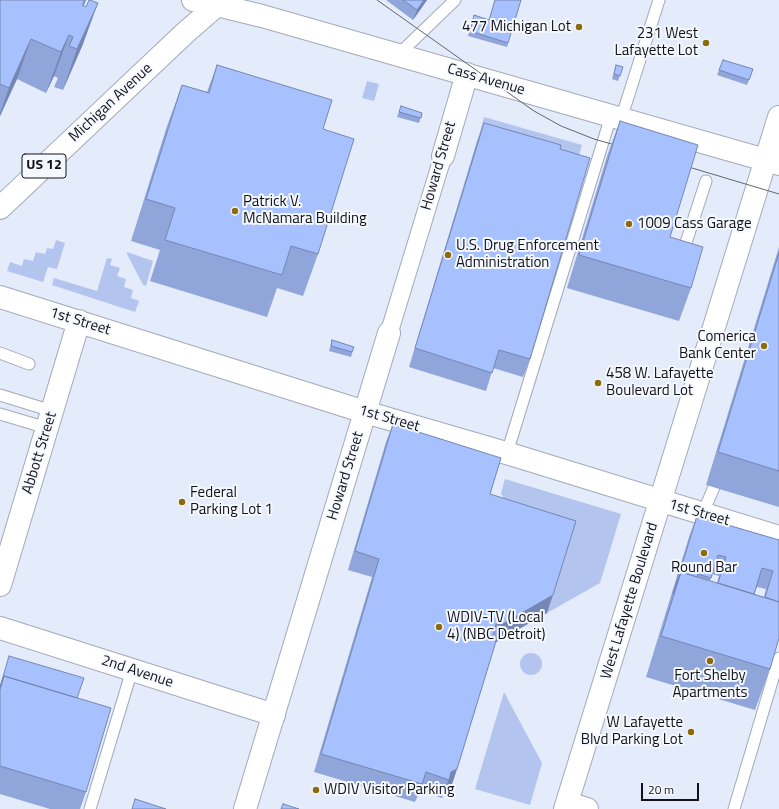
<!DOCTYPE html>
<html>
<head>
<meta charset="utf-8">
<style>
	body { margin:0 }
	#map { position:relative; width:779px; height:809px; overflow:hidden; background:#e4ebfa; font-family:"Titillium Web",sans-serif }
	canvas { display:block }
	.scale { position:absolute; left:641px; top:783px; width:58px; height:18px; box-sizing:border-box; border:2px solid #111318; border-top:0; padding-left:5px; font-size:12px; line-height:14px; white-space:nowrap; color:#111318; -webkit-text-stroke:3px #f5f8fe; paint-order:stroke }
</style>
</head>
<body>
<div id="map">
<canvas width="779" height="809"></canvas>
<div class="scale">20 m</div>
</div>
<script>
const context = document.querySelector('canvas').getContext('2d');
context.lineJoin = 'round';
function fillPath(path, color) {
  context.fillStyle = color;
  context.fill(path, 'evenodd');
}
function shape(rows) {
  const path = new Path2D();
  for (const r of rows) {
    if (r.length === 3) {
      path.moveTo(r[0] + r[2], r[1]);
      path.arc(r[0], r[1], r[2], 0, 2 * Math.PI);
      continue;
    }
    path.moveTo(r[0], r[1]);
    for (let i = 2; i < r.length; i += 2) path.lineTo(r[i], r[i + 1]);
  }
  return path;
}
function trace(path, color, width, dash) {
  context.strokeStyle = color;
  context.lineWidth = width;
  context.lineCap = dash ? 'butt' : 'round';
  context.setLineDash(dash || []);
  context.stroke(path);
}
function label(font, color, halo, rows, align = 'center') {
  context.font = font + ' "Titillium Web",sans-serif';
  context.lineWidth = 4;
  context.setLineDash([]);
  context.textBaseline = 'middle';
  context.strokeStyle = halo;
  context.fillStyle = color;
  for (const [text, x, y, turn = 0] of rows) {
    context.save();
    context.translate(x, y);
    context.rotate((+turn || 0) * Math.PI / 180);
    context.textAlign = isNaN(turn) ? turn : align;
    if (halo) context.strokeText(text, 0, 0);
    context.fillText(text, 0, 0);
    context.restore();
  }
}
fillPath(shape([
	[367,81,379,84,374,101,362,98],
	[484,117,582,145,577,162,556,162,478,139],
	[56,240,65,243,57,269,48,267,43,282,7,271,10,262,22,266,24,259,33,261,36,252,45,254,47,248,53,249],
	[127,252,153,261,146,286,143,285,127,254],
	[107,258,112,259,110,265,120,268,117,276,126,279,124,287,133,290,131,298,139,301,135,312,52,285,54,278,97,291],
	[505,479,621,514,600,583,547,613,569,540,516,523,501,493],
	[531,664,11],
	[504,692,542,763,530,805,475,789]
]), '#b3c4ef');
const service = shape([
	[398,55,455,0],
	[621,119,659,0],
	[682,255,706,181],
	[0,353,29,364],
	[0,395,52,411],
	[0,414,47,428],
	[507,453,611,116],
	[703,513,714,487],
	[90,809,132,670],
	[734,809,779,658]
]);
const pedestrian = shape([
	[389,333,443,156]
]);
const minor = shape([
	[443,156,467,74],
	[0,297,365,412,513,455,779,537],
	[0,585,79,321],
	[0,628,274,715],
	[567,803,587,809],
	[245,809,389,333],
	[565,809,779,117]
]);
const secondary = shape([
	[217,5,262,16,779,164]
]);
const primary = shape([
	[193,0,217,5],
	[0,208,185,33,223,0]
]);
trace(service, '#a3a9b8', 13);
trace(pedestrian, '#a3a9b8', 19);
trace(minor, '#a3a9b8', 24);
trace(secondary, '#a3a9b8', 24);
trace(primary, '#a3a9b8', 24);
trace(service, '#fff', 11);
trace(pedestrian, '#fff', 17);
trace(minor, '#fff', 22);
trace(secondary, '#fff', 22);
trace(primary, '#fff', 22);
trace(shape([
	[377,0,534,111,561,126,594,139,622,147],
	[682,165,779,194]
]), '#62666e', 1);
fillPath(shape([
	[0,0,84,6,83,44,63,90,54,87,58,78,54,76,46,93,17,79,0,116],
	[386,0,427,0,413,20],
	[474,15,489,20,508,43,507,47,468,36],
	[723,60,753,69,747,85,717,75],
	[217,65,323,129,318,254,303,296,277,288,267,317,150,281,160,250,131,241,167,126,182,85,207,92],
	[616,65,623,67,618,81,612,79],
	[401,106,422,113,419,123,397,117],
	[620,121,691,288,679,321,567,288,608,153],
	[484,123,560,149,530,359,523,377,493,368,486,391,409,367,477,141],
	[779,247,779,507,706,485],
	[332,340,354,347,351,357,329,351],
	[393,424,490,494,547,613,495,643,457,769,451,787,445,790,442,798,420,791,415,802,314,772,372,577,348,570,386,442],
	[697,516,779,540,770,669,755,710,646,677,690,534],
	[712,574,719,576,717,583,710,581],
	[757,587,766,589,764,597,754,594],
	[0,684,77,698,86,792,80,809,50,809,0,794]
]), '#90a5da');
fillPath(shape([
	[85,0,86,0,77,25,71,36],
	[424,0,427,0,413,20,417,10],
	[98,3,83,44,63,90,77,49],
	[69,35,54,76,46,93,61,52],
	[31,39,17,79,0,116,0,113,9,88],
	[553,595,547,613,494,643,501,625],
	[457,769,451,787,445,790,451,772]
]), '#7586b2');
const building = shape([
	[0,0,85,0,82,5,86,7,89,0,90,0,98,3,77,49,69,46,73,37,69,35,61,52,31,39,9,88,0,84,0,0],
	[403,0,424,0,417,10,403,0],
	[495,0,521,0,508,43,470,31,474,15,489,20,495,0],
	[723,60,753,69,749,80,719,70,723,60],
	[217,65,332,100,323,129,354,139,318,254,291,246,282,275,165,240,175,208,146,199,182,85,209,93,217,65],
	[616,65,623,67,620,76,614,74,616,65],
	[401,106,422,113,421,118,399,112,401,106],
	[620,121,698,145,670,237,703,247,691,288,579,255,620,121],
	[484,123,561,145,560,149,590,158,530,359,499,350,492,373,415,348,484,123],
	[779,253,779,471,718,452,779,253],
	[332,340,354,347,352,352,331,346,332,340],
	[393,424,501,458,490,494,576,521,553,595,501,625,496,624,493,636,497,638,457,769,451,772,449,780,426,772,422,784,321,754,379,559,355,551,393,424],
	[697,516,779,540,779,602,765,597,773,571,762,568,754,594,718,583,726,557,718,555,711,578,698,574,697,577,681,572,673,594,697,516],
	[681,572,779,602,779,638,770,669,661,636,681,572],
	[9,656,84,678,77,698,4,676,0,687,9,656],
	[4,676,111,708,86,792,0,766,0,690,4,676],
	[135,799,166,809,132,809,135,799],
	[283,804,299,809,281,809,283,804]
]);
fillPath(building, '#a7c0fe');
trace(building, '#7586b2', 1);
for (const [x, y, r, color] of [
	[579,27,4,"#8b6c0d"],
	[706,43,4,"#8b6c0d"],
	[235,211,4,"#8b6c0d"],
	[629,224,4,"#8b6c0d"],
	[448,255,4,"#8b6c0d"],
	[764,346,4,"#8b6c0d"],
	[598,383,4,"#8b6c0d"],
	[182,502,4,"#8b6c0d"],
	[704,553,4,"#8b6c0d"],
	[439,627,4,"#8b6c0d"],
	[710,661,4,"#8b6c0d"],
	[691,732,4,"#8b6c0d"],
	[316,790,4,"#8b6c0d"]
]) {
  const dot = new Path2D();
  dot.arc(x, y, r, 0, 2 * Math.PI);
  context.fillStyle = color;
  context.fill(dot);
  trace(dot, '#f5f8fe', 1.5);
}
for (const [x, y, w] of [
	[44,166,44]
]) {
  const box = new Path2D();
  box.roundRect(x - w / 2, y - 12, w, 24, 3);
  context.fillStyle = '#f5f8fe';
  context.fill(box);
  trace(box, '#111318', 1);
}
label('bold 14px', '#111318', null, [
	["US 12",44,166]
]);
label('15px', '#111318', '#f5f8fe', [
	["477 Michigan Lot",571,27,"right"],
	["231 West",698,34,"right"],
	["Lafayette Lot",698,51,"right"],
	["Patrick V.",243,202],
	["McNamara Building",243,219],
	["1009 Cass Garage",637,224],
	["U.S. Drug Enforcement",456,246],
	["Administration",456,263],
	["Comerica",756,337,"right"],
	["Bank Center",756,354,"right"],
	["458 W. Lafayette",606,374],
	["Boulevard Lot",606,391],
	["Federal",190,493],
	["Parking Lot 1",190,510],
	["Round Bar",704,568,"center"],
	["WDIV-TV (Local",447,618],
	["4) (NBC Detroit)",447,635],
	["Fort Shelby",710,676,"center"],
	["Apartments",710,693,"center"],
	["W Lafayette",683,723,"right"],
	["Blvd Parking Lot",683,740,"right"],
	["WDIV Visitor Parking",324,790]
], 'left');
label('15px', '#111318', '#f5f8fe', [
	["Cass Avenue",486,80,16],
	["Michigan Avenue",111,103,-43],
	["Howard Street",439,166,-74],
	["1st Street",80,322,17],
	["1st Street",389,419,16],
	["Abbott Street",40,453,-73],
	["Howard Street",346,476,-73],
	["1st Street",699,513,16],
	["West Lafayette Boulevard",630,601,-73],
	["2nd Avenue",137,672,18]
]);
</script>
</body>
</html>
